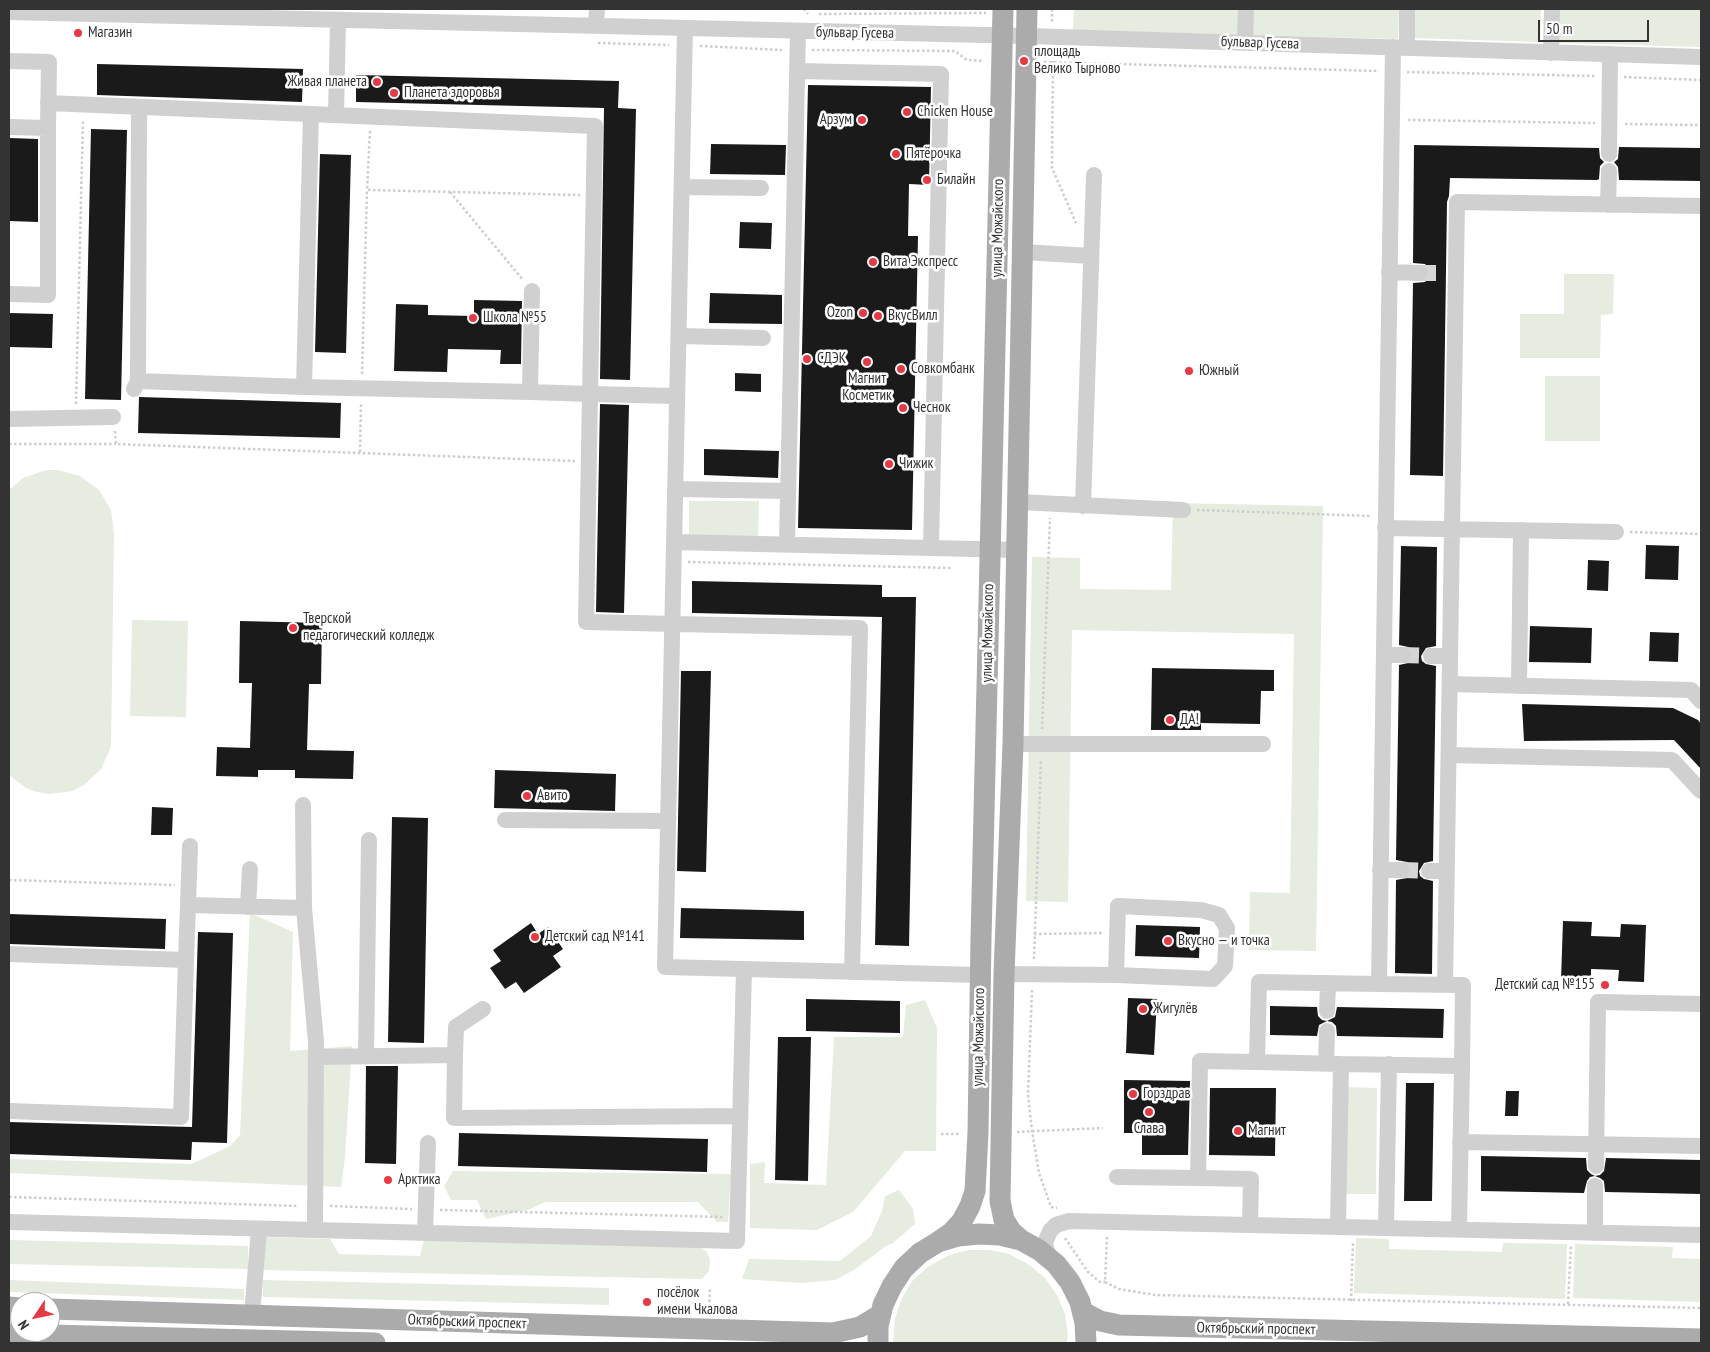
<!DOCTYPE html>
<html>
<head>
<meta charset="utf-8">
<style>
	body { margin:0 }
	#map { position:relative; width:1710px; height:1352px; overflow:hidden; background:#fff; font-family:"PT Sans Narrow",sans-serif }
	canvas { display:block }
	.frame { position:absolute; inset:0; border:10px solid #333; pointer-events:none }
	.north { position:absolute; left:10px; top:1292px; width:50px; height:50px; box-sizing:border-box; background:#fff; border:1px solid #adadad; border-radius:50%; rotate:236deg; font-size:14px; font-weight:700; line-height:20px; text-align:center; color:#333 }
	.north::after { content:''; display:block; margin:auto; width:18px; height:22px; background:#e63946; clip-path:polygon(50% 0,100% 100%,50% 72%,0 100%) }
	.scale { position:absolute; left:1538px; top:20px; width:111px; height:22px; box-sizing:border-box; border:2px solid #333; border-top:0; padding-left:6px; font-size:15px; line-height:18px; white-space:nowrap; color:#333; -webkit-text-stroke:4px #fff; paint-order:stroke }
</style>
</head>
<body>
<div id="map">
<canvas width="1710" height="1352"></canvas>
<div class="frame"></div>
<div class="north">N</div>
<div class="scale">50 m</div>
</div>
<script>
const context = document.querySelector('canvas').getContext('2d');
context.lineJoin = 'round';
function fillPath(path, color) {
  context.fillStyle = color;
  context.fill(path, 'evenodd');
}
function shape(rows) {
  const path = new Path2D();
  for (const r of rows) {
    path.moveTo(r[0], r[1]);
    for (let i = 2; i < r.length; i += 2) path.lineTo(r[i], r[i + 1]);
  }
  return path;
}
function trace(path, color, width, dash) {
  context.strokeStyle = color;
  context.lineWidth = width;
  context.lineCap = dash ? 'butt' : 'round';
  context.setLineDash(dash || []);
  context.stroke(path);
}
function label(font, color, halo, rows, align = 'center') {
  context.font = font + ' "PT Sans Narrow",sans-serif';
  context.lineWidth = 5;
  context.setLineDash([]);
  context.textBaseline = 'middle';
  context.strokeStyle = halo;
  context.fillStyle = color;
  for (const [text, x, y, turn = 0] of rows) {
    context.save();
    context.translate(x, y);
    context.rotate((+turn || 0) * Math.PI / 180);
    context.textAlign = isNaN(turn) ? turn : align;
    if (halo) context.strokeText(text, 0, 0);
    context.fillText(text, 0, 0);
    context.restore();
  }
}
fillPath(shape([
	[1074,9,1399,9,1398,39,1073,30],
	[1415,9,1541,9,1540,42,1414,38],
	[1557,9,1701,9,1701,47,1557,43],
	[1564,274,1614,274,1613,314,1601,315,1600,358,1520,358,1520,314,1564,314],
	[1545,376,1600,376,1600,441,1545,441],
	[46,470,58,470,80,476,99,490,111,510,114,533,111,747,101,769,84,785,73,791,49,794,37,792,26,788,9,775,9,490,23,478],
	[689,501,759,501,758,538,689,537],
	[1173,503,1323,506,1316,951,1249,950,1250,892,1290,893,1294,634,1072,630,1068,902,1026,901,1032,557,1080,558,1080,589,1171,590],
	[132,620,188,621,186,717,130,716],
	[250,913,293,932,290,1051,352,1046,345,1157,341,1187,9,1173,9,1159,192,1164,230,1146,240,1135],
	[925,1000,937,1028,936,1151,905,1151,853,1212,817,1230,750,1228,750,1164,765,1162,764,1183,826,1185,834,1037,903,1037,906,1005],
	[1344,1087,1377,1088,1376,1194,1343,1194],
	[453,1171,731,1174,728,1222,717,1222,698,1202,545,1202,528,1210,486,1219,477,1200,451,1200,444,1186],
	[899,1190,913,1209,915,1224,893,1243,886,1246,854,1270,835,1280,802,1283,742,1279,749,1259,840,1261,871,1236,882,1211,885,1196],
	[264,1237,330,1239,339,1254,420,1256,424,1240,699,1246,707,1252,710,1260,709,1271,702,1279,261,1270],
	[1356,1238,1389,1239,1389,1249,1502,1252,1503,1243,1567,1244,1565,1299,1354,1293],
	[9,1240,248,1246,248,1269,9,1264],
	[1575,1244,1673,1247,1672,1258,1701,1259,1701,1302,1573,1298],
	[968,1250,989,1250,1009,1254,1028,1264,1045,1278,1057,1295,1065,1314,1068,1335,1067,1343,893,1343,895,1318,902,1298,913,1280,929,1266,947,1256],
	[9,1280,244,1289,244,1300,9,1292],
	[263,1280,609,1288,609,1305,263,1297]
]), '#e6ecdf');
fillPath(shape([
	[97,64,303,69,302,102,97,95],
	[356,75,619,81,618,108,636,109,630,380,600,379,604,108,356,102],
	[808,85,931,87,929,185,909,184,908,236,918,236,912,530,798,528],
	[91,129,127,130,121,400,85,399],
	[9,138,38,139,38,222,9,221],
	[711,144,786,145,785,175,710,174],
	[1414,145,1599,148,1600,158,1604,162,1600,166,1599,179,1597,180,1450,178,1449,196,1447,202,1443,476,1410,475,1413,283,1425,282,1429,278,1430,273,1429,268,1425,264,1413,263],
	[1619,147,1701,148,1701,181,1619,180,1618,167,1614,162,1618,159],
	[320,154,351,155,346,353,315,352],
	[740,222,772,223,771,249,739,248],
	[710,293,782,295,782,324,709,323],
	[474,300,522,301,521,364,500,364,501,350,448,349,447,372,394,371,396,304,428,305,428,315,474,316],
	[9,313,53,314,52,348,9,347],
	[735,373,761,374,761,392,735,391],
	[139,397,341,403,340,438,138,433],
	[600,404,629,405,624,613,596,612],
	[704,449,779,451,778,478,704,475],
	[1646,545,1679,546,1678,580,1645,579],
	[1401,546,1437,547,1436,646,1426,648,1421,656,1422,661,1426,664,1436,666,1433,861,1424,863,1419,871,1420,876,1424,879,1433,881,1432,974,1395,973,1396,880,1407,878,1412,870,1411,865,1407,862,1396,860,1399,665,1408,663,1413,655,1412,650,1408,647,1399,645],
	[1588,560,1609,561,1608,591,1587,590],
	[692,581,882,585,882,597,916,597,909,946,875,945,882,617,692,613],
	[240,621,322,623,321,684,309,684,307,750,354,751,353,779,295,778,295,770,258,770,258,777,216,776,217,747,250,748,252,683,239,683],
	[1530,626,1592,628,1591,663,1529,662],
	[1650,632,1679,633,1678,662,1649,661],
	[1152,668,1274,670,1274,691,1261,691,1260,724,1201,723,1201,730,1151,730],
	[681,671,711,671,706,872,677,871],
	[1522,704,1673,708,1698,720,1701,724,1701,769,1674,740,1524,741],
	[495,770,616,774,615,811,494,808],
	[152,807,173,808,172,835,151,835],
	[392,817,428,818,424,1043,388,1042],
	[681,908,804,911,804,940,680,938],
	[9,914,166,919,165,949,9,944],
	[1563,921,1592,922,1591,936,1620,937,1621,924,1646,925,1644,982,1618,981,1619,970,1591,969,1591,981,1561,980],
	[531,923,538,934,548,927,563,949,553,956,561,967,524,993,516,982,505,989,490,968,501,961,493,950],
	[1136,925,1200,927,1199,958,1135,956],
	[198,932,233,933,227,1143,192,1142,191,1160,9,1154,9,1122,192,1127],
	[1128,998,1157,999,1154,1055,1126,1053],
	[806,999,900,1001,900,1033,806,1031],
	[1270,1006,1317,1007,1318,1016,1322,1020,1327,1021,1335,1017,1337,1007,1444,1009,1443,1038,1337,1036,1336,1026,1332,1022,1327,1021,1319,1025,1317,1036,1270,1035],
	[778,1037,811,1037,808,1181,775,1180],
	[366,1066,398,1066,396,1164,365,1163],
	[1124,1080,1190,1081,1188,1155,1142,1155,1142,1133,1124,1133],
	[1406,1083,1434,1083,1432,1201,1404,1201],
	[1210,1088,1276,1088,1275,1156,1209,1155],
	[1506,1091,1519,1091,1518,1116,1505,1116],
	[459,1133,708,1139,707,1172,458,1166],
	[1481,1156,1586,1158,1587,1170,1591,1174,1595,1176,1600,1175,1604,1171,1606,1158,1701,1160,1701,1194,1605,1192,1604,1181,1600,1178,1595,1176,1590,1177,1587,1181,1584,1193,1481,1191]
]), '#1a1a1a');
trace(shape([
	[1420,273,1441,273],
	[1403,655,1431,656],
	[1402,870,1429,871]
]), '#d6d6d6', 16, [16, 8]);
trace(shape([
	[804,9,808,14],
	[1052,9,1052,23],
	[819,14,986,13],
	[598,43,669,45],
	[700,46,782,50],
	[812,50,955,51,967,60,984,61],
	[1053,51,1052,168,1076,223],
	[1044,62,1379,71],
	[1407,72,1596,76],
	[1624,77,1701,80],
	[1408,120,1595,123],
	[1625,124,1701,125],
	[370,131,367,190,580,195],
	[450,192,523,280],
	[362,374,367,190],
	[76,404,83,119],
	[115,431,116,444,575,461],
	[9,444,116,444],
	[360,452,361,404],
	[1197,510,1372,516],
	[1630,532,1701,534],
	[688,562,952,568],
	[1042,729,1050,518],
	[9,880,175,885],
	[1034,934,1103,933],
	[1034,959,1041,760],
	[1032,990,1028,1094,1032,1131,1039,1173,1051,1207,1057,1208],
	[1017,1132,1103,1128],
	[941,1134,960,1134],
	[9,1197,299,1206],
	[330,1206,412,1209],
	[440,1210,724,1217],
	[1107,1237,1105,1282,1119,1289,1155,1295,1701,1308],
	[1065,1238,1088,1272,1100,1282,1105,1282],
	[1351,1301,1353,1242],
	[1568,1304,1571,1246],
	[709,1312,710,1288]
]), '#cdcdcd', 2.5, [2.5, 2.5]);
trace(shape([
	[9,12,1027,36,1701,57],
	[596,26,597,9],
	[685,28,665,967,980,975],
	[1245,43,1246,9],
	[1407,48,1407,9],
	[1551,53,1552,9],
	[9,61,49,62,48,128,9,127],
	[797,71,941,74,931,548],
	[48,103,595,126,590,394,677,396],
	[336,115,338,20],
	[1609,154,1610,54],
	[682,187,761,188],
	[1608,205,1609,171],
	[1023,252,1091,256],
	[1389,272,1420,273],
	[532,291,530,392,590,394,586,622,860,628,852,972],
	[9,294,48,295,48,128],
	[679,336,763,338],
	[138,381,304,387,311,114],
	[304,387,530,392],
	[134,389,138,381,139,107],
	[9,419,113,417],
	[675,489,788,491],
	[1018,502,1183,510],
	[1083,506,1094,175],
	[1385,528,1616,532],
	[674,542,1017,550],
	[787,544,798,31],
	[1384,655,1403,655],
	[1431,656,1450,656],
	[1450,684,1691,690,1701,701],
	[1519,686,1521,530],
	[1013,744,1263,744],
	[1449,755,1672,760,1701,791],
	[303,805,304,908,316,1042,315,1230],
	[505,820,668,821],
	[1380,870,1402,870],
	[1429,871,1447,871],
	[188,905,190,846],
	[248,907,250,869],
	[9,954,186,960,181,1117,9,1111],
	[186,960,188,905,304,908],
	[1004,974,1116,975,1213,979,1225,966,1227,928,1219,915,1201,910,1118,906,1116,975],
	[1445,985,1457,202,1701,206],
	[1327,1011,1328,983],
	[455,1055,456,1027,483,1009],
	[366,1056,369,840],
	[316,1057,455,1055,454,1118,740,1116],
	[1326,1063,1327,1031],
	[1341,1064,1462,1066,1463,985,1379,984],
	[1460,1142,1701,1146],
	[1596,1166,1598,1002,1701,1004],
	[1117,1177,1198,1178],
	[9,1222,737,1241,744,969],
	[1250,1224,1251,1179,1198,1178,1200,1061,1257,1062],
	[1338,1226,1341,1064,1257,1062,1259,982,1379,984,1393,47],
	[1386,1228,1389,1064],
	[1459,1229,1462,1066],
	[425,1233,428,1143],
	[1595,1233,1595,1186],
	[1048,1256,1045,1243,1050,1231,1056,1225,1069,1221,1701,1235],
	[252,1315,259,1229]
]), '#d0d0d0', 16);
trace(shape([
	[1021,1240,1011,1231,1004,1220,1000,1201,1004,974,1013,744,1027,9],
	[938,1242,951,1233,962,1221,970,1206,975,1191,978,1133,981,939,1003,9],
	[9,1307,20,1308],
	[50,1309,833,1333,860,1327,880,1315],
	[1083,1312,1100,1321,1119,1325,1701,1339],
	[9,1334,375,1343],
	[878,1343,878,1326,883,1305,892,1286,904,1268,920,1253,938,1242,958,1236,979,1234,1000,1235,1021,1240,1039,1250,1056,1264,1070,1282,1080,1302,1085,1323,1086,1343]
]), '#ababab', 21);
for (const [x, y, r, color] of [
	[78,33,5,"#e63946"],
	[1024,61,5,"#e63946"],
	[377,82,5,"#e63946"],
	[394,93,5,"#e63946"],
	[907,112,5,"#e63946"],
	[862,120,5,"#e63946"],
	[896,154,5,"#e63946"],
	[927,180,5,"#e63946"],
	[873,262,5,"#e63946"],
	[863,313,5,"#e63946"],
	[878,316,5,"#e63946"],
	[473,318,5,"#e63946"],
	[807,359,5,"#e63946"],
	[867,362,5,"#e63946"],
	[901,369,5,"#e63946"],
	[1189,371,5,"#e63946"],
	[903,408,5,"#e63946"],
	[889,464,5,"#e63946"],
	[293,628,5,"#e63946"],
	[1170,720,5,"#e63946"],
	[527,796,5,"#e63946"],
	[535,937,5,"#e63946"],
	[1168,941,5,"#e63946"],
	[1605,985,5,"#e63946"],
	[1143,1009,5,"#e63946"],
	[1133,1094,5,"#e63946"],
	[1149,1112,5,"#e63946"],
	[1238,1131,5,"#e63946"],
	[388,1180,5,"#e63946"],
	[647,1302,5,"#e63946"]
]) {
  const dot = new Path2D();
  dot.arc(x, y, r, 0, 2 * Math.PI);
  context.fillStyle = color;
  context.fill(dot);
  trace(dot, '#fff', 2);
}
label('15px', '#333', '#fff', [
	["Магазин",88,33],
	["площадь",1034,52],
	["Велико Тырново",1034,69],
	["Живая планета",367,82,"right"],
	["Планета здоровья",404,93],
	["Chicken House",917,112],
	["Арзум",852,120,"right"],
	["Пятёрочка",906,154],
	["Билайн",937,180],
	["Вита Экспресс",883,262],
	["Ozon",853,313,"right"],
	["ВкусВилл",888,316],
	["Школа №55",483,318],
	["СДЭК",817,359],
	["Совкомбанк",911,369],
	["Южный",1199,371],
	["Магнит",867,379,"center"],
	["Косметик",867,396,"center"],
	["Чеснок",913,408],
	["Чижик",899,464],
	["Тверской",303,619],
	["педагогический колледж",303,636],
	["ДА!",1180,720],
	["Авито",537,796],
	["Детский сад №141",545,937],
	["Вкусно — и точка",1178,941],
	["Детский сад №155",1595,985,"right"],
	["Жигулёв",1153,1009],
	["Горздрав",1143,1094],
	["Слава",1149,1129,"center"],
	["Магнит",1248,1131],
	["Арктика",398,1180],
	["посёлок",657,1293],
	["имени Чкалова",657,1310]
], 'left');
label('15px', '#333', '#fff', [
	["бульвар Гусева",855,33,1],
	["бульвар Гусева",1260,43,2],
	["улица Можайского",998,228,-89],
	["улица Можайского",988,633,-89],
	["улица Можайского",979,1037,-89],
	["Октябрьский проспект",467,1322,2],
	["Октябрьский проспект",1256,1329,1]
]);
</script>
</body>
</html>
